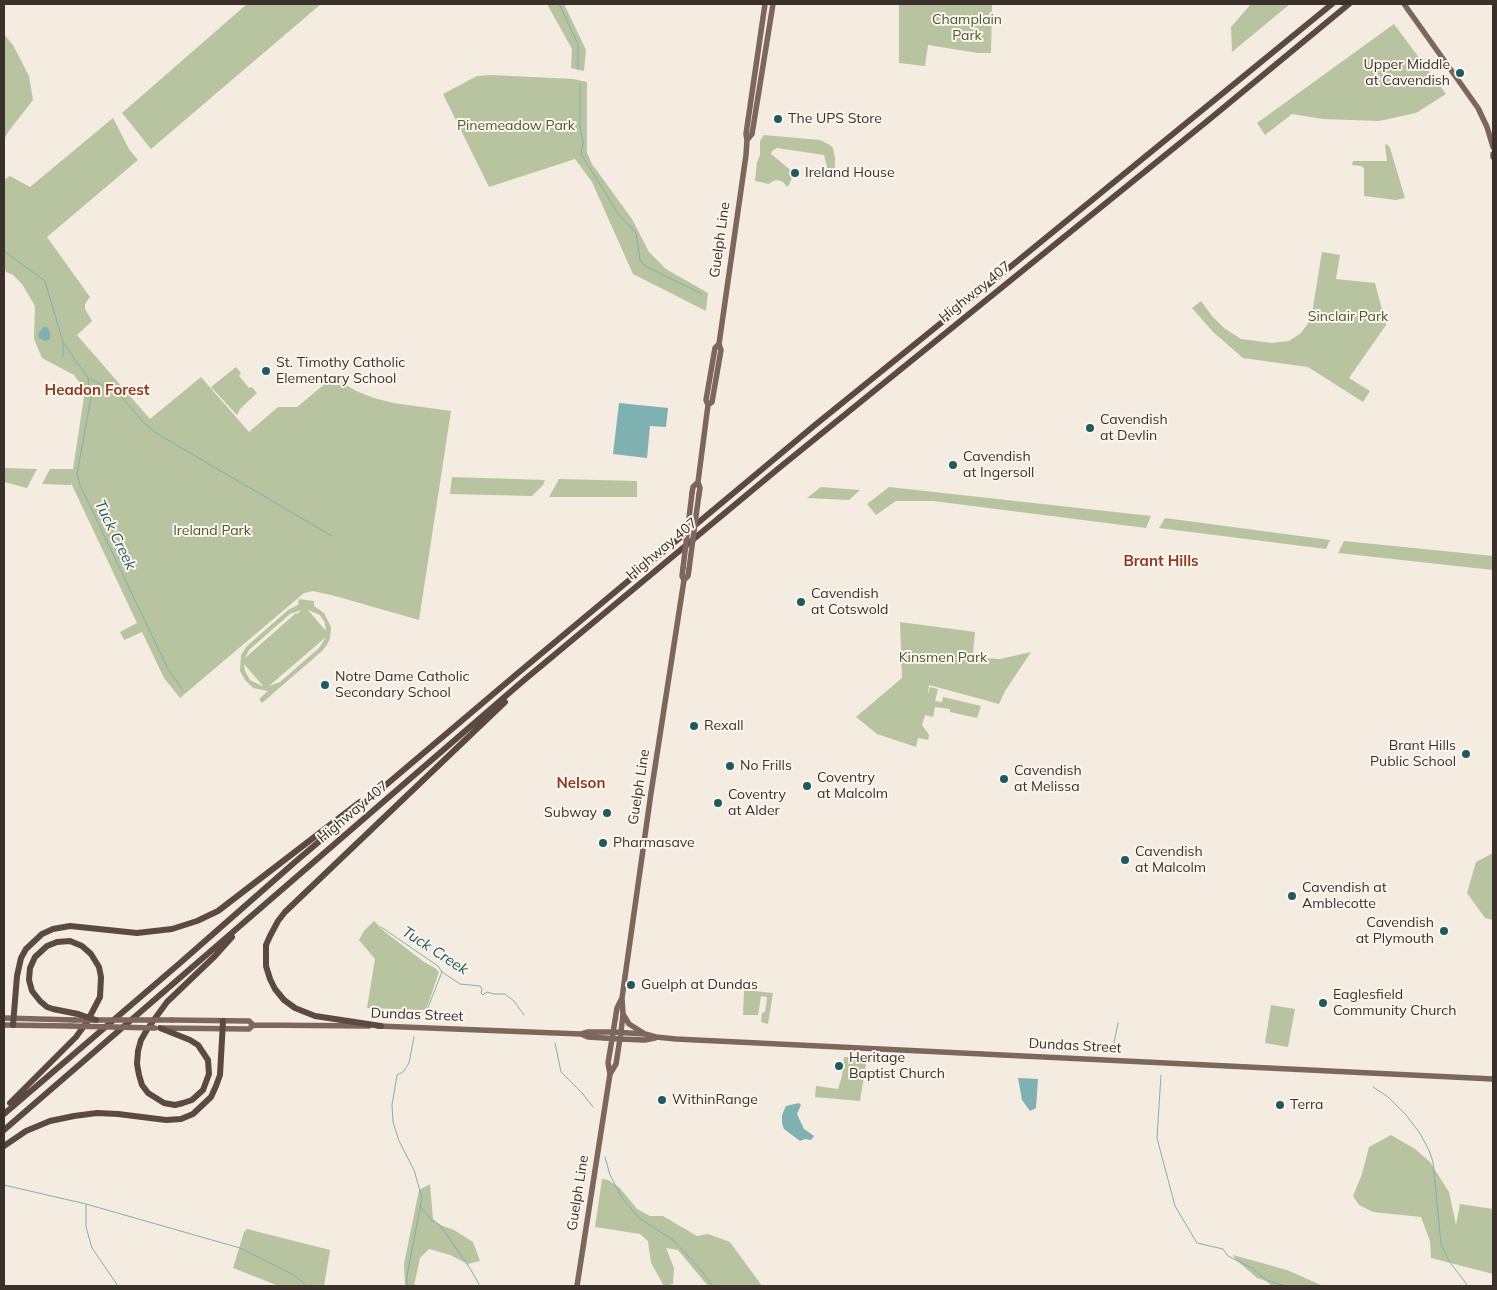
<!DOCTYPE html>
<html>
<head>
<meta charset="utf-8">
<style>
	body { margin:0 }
	#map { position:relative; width:1497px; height:1290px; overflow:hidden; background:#f4ebe1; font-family:Mulish,sans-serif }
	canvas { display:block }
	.frame { position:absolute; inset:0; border:5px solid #3b302b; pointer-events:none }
</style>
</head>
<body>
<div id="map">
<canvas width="1497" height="1290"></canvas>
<div class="frame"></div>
</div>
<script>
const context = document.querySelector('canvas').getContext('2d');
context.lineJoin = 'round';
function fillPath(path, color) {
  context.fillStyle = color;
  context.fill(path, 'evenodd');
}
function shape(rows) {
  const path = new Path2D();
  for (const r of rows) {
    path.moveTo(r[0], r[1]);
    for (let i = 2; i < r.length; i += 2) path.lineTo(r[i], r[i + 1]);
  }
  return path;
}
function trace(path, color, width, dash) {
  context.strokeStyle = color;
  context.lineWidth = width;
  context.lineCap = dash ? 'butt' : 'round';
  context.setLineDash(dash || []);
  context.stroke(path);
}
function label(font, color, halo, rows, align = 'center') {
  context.font = font + ' Mulish,sans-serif';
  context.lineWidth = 4;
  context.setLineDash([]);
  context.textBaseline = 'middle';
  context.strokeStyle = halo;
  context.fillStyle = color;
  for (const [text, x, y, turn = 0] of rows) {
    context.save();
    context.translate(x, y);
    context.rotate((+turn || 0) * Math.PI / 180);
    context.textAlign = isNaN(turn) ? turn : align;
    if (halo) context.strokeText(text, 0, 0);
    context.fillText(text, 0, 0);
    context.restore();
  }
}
fillPath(shape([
	[247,4,321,4,151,149,122,113],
	[547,4,564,4,586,50,584,71,571,68,572,49],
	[899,4,992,4,991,53,978,53,928,45,925,66,899,63],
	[1251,4,1290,4,1232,52,1231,27],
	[1394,24,1446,94,1416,113,1379,121,1323,119,1292,114,1265,135,1257,123],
	[4,34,13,45,29,76,33,100,8,132,4,140],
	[491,75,573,79,587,82,587,153,592,164,632,219,649,252,666,269,708,293,706,311,633,274,592,182,575,159,489,187,443,94,477,76],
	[113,118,129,149,138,160,47,237,90,297,85,304,85,309,92,321,77,335,150,419,201,377,249,432,278,407,297,407,333,377,356,391,374,398,393,403,451,411,419,620,335,596,313,591,304,593,180,698,164,678,142,632,124,640,120,632,137,623,71,483,71,485,42,484,50,469,73,469,85,390,74,375,42,358,34,339,35,306,22,284,13,275,6,272,4,266,4,180,10,176,30,187],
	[764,135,820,140,830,145,833,148,835,158,835,173,832,176,829,175,824,155,777,148,772,151,771,154,794,173,789,185,787,187,783,182,777,180,773,181,769,184,755,181,757,162,760,155,760,141],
	[1387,144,1390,148,1405,198,1396,200,1364,196,1364,168,1361,166,1352,165,1353,161,1387,161,1385,145],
	[1322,252,1340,255,1336,279,1375,283,1386,325,1349,378,1370,391,1363,402,1308,367,1243,358,1213,332,1192,308,1201,301,1212,316,1224,328,1241,339,1272,343,1289,341,1301,333,1311,319],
	[236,367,241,373,239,376,249,388,252,387,257,393,240,409,237,415,211,387],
	[4,468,37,469,27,488,4,482],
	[452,477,545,480,543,485,532,496,450,494],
	[559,479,637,481,637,497,549,497],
	[821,487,860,490,849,500,807,498],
	[889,487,1151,516,1146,528,933,501,896,501,876,515,867,504],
	[1165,518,1330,540,1326,549,1159,528],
	[1344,541,1493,556,1493,570,1338,553],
	[299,599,314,601,314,606,324,613,331,627,330,638,327,645,321,652,262,703,259,699,268,691,253,688,245,680,240,671,241,655,247,646,288,610,298,605],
	[301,610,297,614,296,613,245,658,249,650,290,614],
	[308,610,320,615,325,623,326,631],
	[326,637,319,648,280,682,269,686],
	[244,664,263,686,262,686,250,680,245,671],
	[900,622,975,632,973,654,981,658,1000,659,1031,652,1005,691,999,704,929,685,928,694,930,687,938,689,935,701,942,702,943,697,981,706,977,718,950,712,950,709,935,707,933,717,925,715,922,725,929,735,928,740,918,738,916,747,877,734,856,717,902,678],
	[1493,853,1493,920,1485,918,1467,893,1476,862],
	[374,921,385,932,424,962,435,968,439,972,426,1010,367,1008,375,959,359,940,364,931],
	[744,990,773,993,768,1024,761,1022,762,1013,765,1012,767,997,761,996,758,1015,743,1015],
	[1271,1005,1295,1009,1288,1047,1265,1043],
	[844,1057,867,1058,860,1101,815,1097,816,1086,838,1089,842,1076],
	[1391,1135,1415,1149,1430,1162,1449,1192,1456,1225,1460,1204,1493,1209,1493,1274,1431,1258,1430,1241,1421,1217,1373,1212,1359,1205,1353,1196,1362,1174,1369,1147],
	[602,1179,608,1180,620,1188,637,1209,650,1216,663,1216,697,1236,708,1234,730,1242,762,1286,708,1286,678,1250,666,1248,674,1268,673,1284,664,1286,651,1263,648,1241,640,1234,595,1227],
	[430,1184,433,1219,440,1225,454,1230,473,1242,480,1261,468,1264,450,1255,429,1249,420,1258,414,1286,405,1286,404,1264,419,1190],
	[247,1229,330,1250,324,1286,279,1286,233,1268,244,1232],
	[1233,1255,1287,1270,1323,1286,1272,1286,1266,1281,1257,1278,1235,1259]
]), '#b8c4a0');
fillPath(shape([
	[43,327,47,327,50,332,50,339,45,341,39,338,38,335],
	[619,403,668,408,666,427,650,426,647,458,613,454],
	[1018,1078,1038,1079,1036,1108,1030,1111,1022,1100],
	[799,1103,801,1105,797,1114,804,1129,814,1136,811,1140,805,1139,800,1141,784,1129,782,1123,782,1115,786,1106]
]), '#7fb0b2');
trace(shape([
	[559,4,578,44,578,70],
	[580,84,580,128,583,142,581,154,619,215,636,233,640,260,645,266,702,294],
	[4,251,45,281,63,342,88,378,118,393,145,424,156,433,332,536],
	[63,357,63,343],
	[88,378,91,398,77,474,80,485,168,669,183,690],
	[381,927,438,966,442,972,460,984,480,986,482,989,481,993,483,995,487,992,494,994,505,994,514,1001,524,1015],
	[425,1015,442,972],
	[555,1043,561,1072,583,1094,593,1107],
	[1112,1053,1118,1023],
	[1161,1075,1157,1138,1175,1206,1197,1243,1223,1249,1228,1256,1250,1267,1267,1280,1285,1286],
	[1373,1087,1388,1097,1406,1115,1419,1132,1429,1150,1433,1162,1441,1244,1449,1261,1468,1286],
	[605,1157,610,1175,622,1198,639,1218,673,1240,699,1268,713,1286],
	[4,1185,86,1204,240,1248,294,1275,306,1286],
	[86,1205,86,1227,92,1248,118,1286],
	[421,1207,431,1220,440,1225,471,1270,480,1286],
	[407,1286,407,1276,422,1198,414,1170,399,1141,393,1122,392,1105,397,1075,403,1072,409,1063,414,1037]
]), '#7fb0b2', 1);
trace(shape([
	[1404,4,1478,108,1487,127,1493,147],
	[747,140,752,134,773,4],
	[1493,154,1493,157],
	[708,405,712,402,721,350,719,344,746,155,747,140,746,134,765,4],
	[692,493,693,487,698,482],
	[699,494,700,488,698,482,708,405,706,400,715,348,719,344],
	[683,568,682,576,684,580],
	[623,1014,629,1024,645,1034],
	[4,1018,74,1020],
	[172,1020,249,1021,253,1025],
	[4,1025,70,1026],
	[378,1026,581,1034,588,1032,613,1032,645,1034,656,1037,676,1039,1493,1079],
	[162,1028,249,1029,253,1025,369,1026],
	[581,1034,588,1037,620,1039,645,1040,655,1038],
	[610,1074,616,1064,621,1032,623,1014,622,998,651,793,684,580,688,576,689,569],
	[577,1286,610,1074,608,1063,612,1039,617,1008,622,998]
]), '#7d675c', 5.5);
trace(shape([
	[13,1025,17,976,21,958,26,949,42,934,53,929,70,926,137,933,172,929,197,921,218,911,360,802],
	[381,1026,315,1016,295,1008,284,1000,275,989,270,979,266,966,266,945,270,936,278,921,285,912,505,702],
	[160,1028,190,1040,198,1045,208,1060,209,1074,203,1090,192,1100,183,1103,175,1105,164,1103,148,1093,142,1085,139,1075,137,1064,138,1051,141,1040,148,1028,167,1002,215,956,232,937],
	[10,1103,76,1037,87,1022,100,997,101,977,99,967,91,954,82,946,70,941,57,942,47,946,35,957,30,968,29,980,32,991,40,1001,47,1007,53,1009,78,1014],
	[4,1114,180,963,295,862,518,673,815,425,1004,272,1332,4],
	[4,1130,523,681,779,468,1211,118,1349,4],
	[4,1146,26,1131,50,1121,74,1116,97,1113,118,1114,166,1120,181,1119,193,1114,211,1097,216,1086,220,1075,223,1021]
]), '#5c4a42', 6);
trace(shape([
	[683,568,692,493],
	[689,569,699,494],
	[74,1020,172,1020],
	[70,1026,155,1028]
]), '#7d675c', 5.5);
trace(shape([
	[78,1014,96,1020]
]), '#5c4a42', 6);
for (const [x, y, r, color] of [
	[1460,73,5,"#1f5a5e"],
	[778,119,5,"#1f5a5e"],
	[795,173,5,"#1f5a5e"],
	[266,371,5,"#1f5a5e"],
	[1090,428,5,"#1f5a5e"],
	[953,465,5,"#1f5a5e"],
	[801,602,5,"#1f5a5e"],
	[325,685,5,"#1f5a5e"],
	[694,726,5,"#1f5a5e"],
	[1466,754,5,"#1f5a5e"],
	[730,766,5,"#1f5a5e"],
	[1004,779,5,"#1f5a5e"],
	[807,786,5,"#1f5a5e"],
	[718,803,5,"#1f5a5e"],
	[607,813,5,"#1f5a5e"],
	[603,843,5,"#1f5a5e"],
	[1125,860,5,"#1f5a5e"],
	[1292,896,5,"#1f5a5e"],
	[1444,931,5,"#1f5a5e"],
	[631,985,5,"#1f5a5e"],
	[1323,1003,5,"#1f5a5e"],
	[839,1066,5,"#1f5a5e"],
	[662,1100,5,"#1f5a5e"],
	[1280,1105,5,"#1f5a5e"]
]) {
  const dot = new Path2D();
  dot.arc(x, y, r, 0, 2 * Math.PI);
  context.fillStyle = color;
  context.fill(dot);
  trace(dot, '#fbf5ee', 2);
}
label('14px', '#4a5a2e', '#fbf5ee', [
	["Champlain",967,20],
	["Park",967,36],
	["Pinemeadow Park",516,126],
	["Sinclair Park",1348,317],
	["Ireland Park",212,531],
	["Kinsmen Park",943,658]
]);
label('14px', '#3b302b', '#fbf5ee', [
	["Upper Middle",1450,65,"right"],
	["at Cavendish",1450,81,"right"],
	["The UPS Store",788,119],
	["Ireland House",805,173],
	["St. Timothy Catholic",276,363],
	["Elementary School",276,379],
	["Cavendish",1100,420],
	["at Devlin",1100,436],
	["Cavendish",963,457],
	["at Ingersoll",963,473],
	["Cavendish",811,594],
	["at Cotswold",811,610],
	["Notre Dame Catholic",335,677],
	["Secondary School",335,693],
	["Rexall",704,726],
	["Brant Hills",1456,746,"right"],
	["Public School",1456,762,"right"],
	["No Frills",740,766],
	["Cavendish",1014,771],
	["at Melissa",1014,787],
	["Coventry",817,778],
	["at Malcolm",817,794],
	["Coventry",728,795],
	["at Alder",728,811],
	["Subway",597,813,"right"],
	["Pharmasave",613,843],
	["Cavendish",1135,852],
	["at Malcolm",1135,868],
	["Cavendish at",1302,888],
	["Amblecotte",1302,904],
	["Cavendish",1434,923,"right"],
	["at Plymouth",1434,939,"right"],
	["Guelph at Dundas",641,985],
	["Eaglesfield",1333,995],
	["Community Church",1333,1011],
	["Heritage",849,1058],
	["Baptist Church",849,1074],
	["WithinRange",672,1100],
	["Terra",1290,1105]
], 'left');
label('14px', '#3b302b', '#fbf5ee', [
	["Guelph Line",720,240,-82],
	["Highway 407",975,292,-39],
	["Highway 407",662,549,-40],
	["Guelph Line",639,787,-81],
	["Highway 407",353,812,-40],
	["Dundas Street",417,1015,2],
	["Dundas Street",1075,1046,3],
	["Guelph Line",578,1193,-81]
]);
label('bold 15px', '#8c3b22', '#fbf5ee', [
	["Headon Forest",97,390],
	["Brant Hills",1161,561],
	["Nelson",581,783]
]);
label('italic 15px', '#1f5a5e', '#fbf5ee', [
	["Tuck Creek",115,535,64],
	["Tuck Creek",435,951,33]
]);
</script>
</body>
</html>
